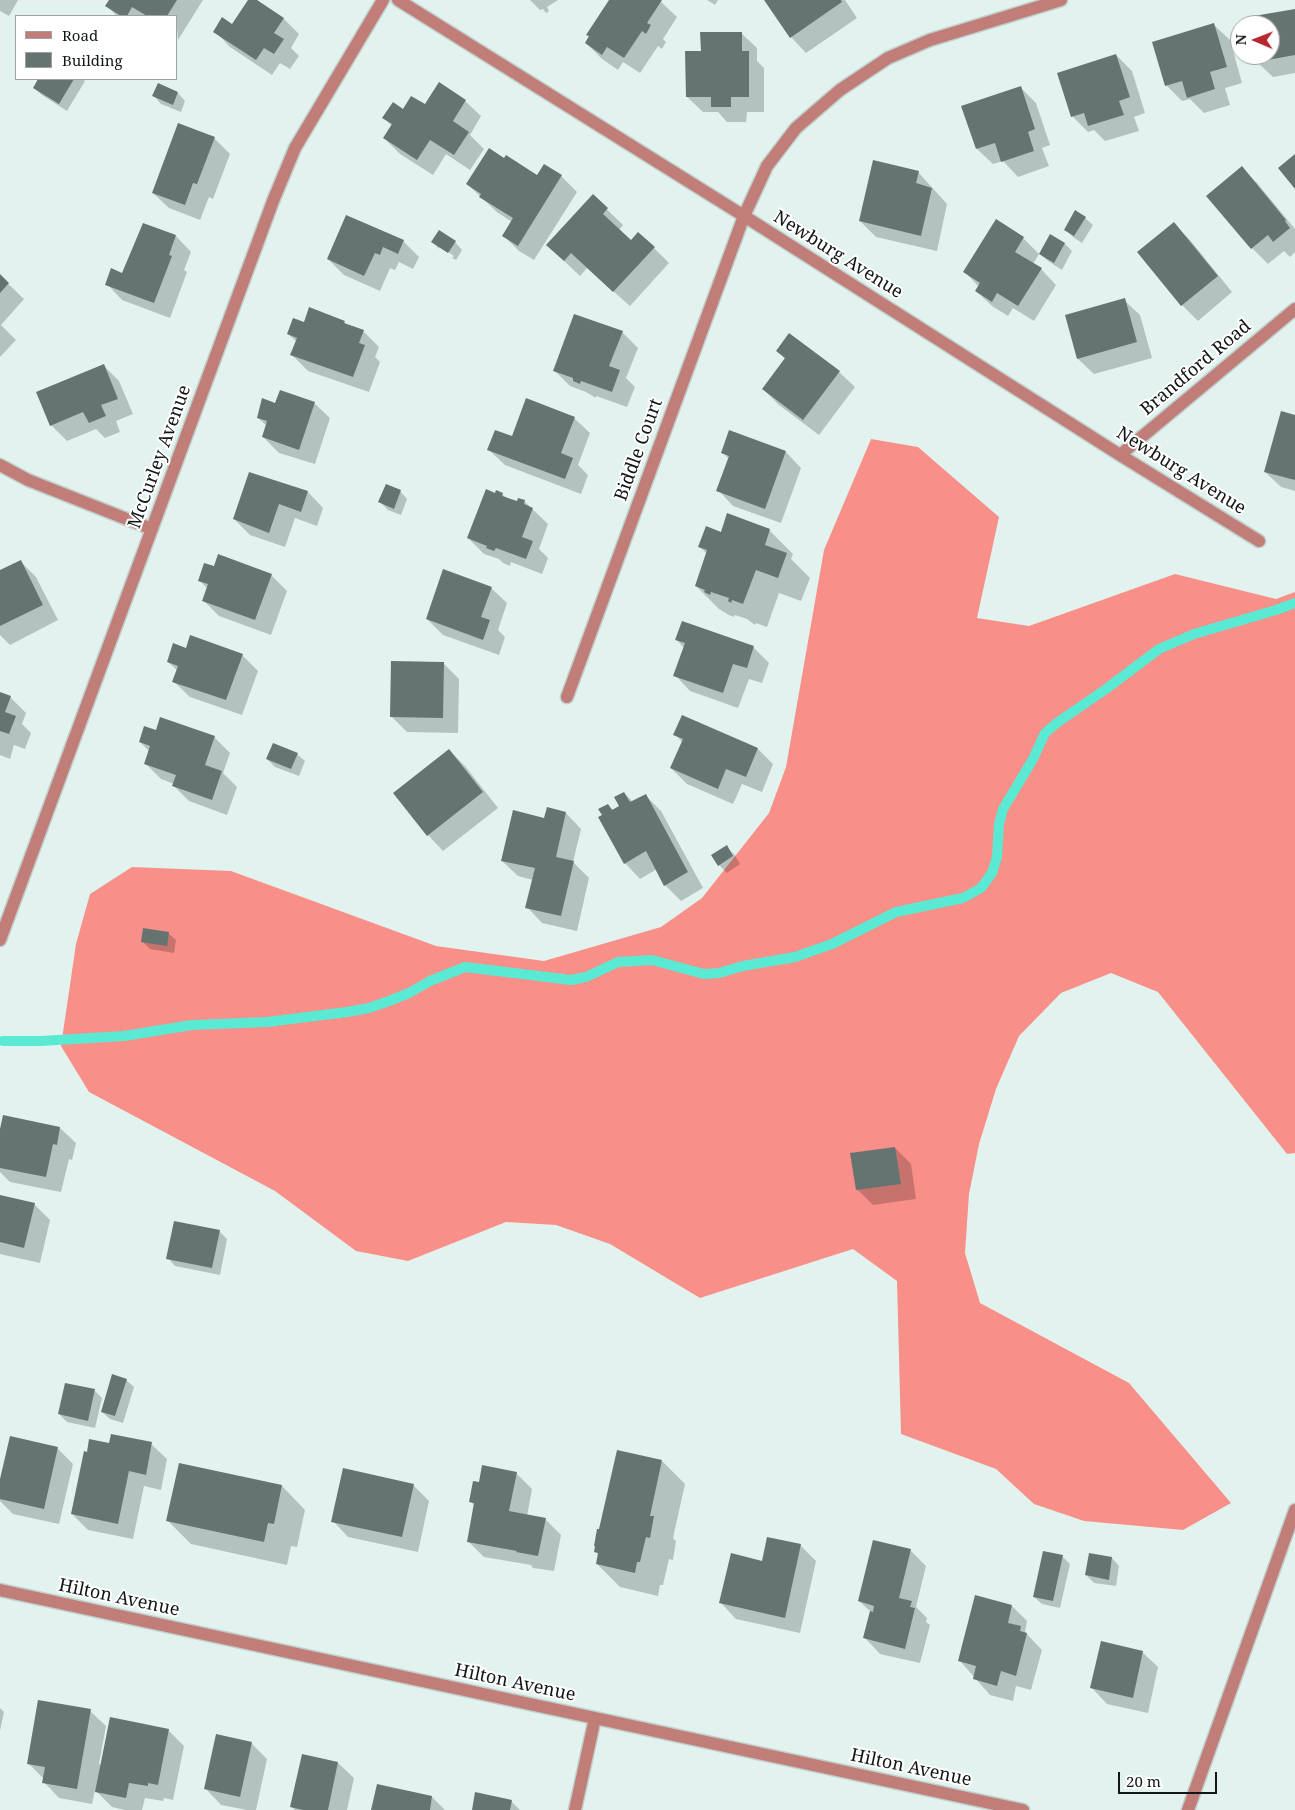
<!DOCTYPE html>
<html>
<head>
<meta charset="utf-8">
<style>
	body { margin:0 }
	#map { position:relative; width:1295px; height:1810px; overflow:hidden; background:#e2f3ef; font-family:"Noto Serif",serif }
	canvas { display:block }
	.legend { position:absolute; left:15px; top:15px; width:162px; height:65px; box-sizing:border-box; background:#fff; border:1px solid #a0a2a2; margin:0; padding:6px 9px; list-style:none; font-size:15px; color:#111716 }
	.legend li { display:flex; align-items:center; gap:10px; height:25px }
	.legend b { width:25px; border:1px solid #a0a2a2 }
	.north { position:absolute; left:1230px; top:15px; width:50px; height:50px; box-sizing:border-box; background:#fff; border:1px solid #a0a2a2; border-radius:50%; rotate:271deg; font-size:14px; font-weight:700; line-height:20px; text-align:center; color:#111716 }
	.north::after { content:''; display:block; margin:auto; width:18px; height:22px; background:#b7272d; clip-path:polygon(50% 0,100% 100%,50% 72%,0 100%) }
	.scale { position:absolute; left:1118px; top:1772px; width:99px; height:22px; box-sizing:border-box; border:2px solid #111716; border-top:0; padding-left:6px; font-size:15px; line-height:18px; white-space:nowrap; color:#111716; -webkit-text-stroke:4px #fff; paint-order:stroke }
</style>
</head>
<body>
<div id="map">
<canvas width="1295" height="1810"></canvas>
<ul class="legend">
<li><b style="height:6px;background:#c17e79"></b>Road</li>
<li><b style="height:14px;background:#667471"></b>Building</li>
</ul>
<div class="north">N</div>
<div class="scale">20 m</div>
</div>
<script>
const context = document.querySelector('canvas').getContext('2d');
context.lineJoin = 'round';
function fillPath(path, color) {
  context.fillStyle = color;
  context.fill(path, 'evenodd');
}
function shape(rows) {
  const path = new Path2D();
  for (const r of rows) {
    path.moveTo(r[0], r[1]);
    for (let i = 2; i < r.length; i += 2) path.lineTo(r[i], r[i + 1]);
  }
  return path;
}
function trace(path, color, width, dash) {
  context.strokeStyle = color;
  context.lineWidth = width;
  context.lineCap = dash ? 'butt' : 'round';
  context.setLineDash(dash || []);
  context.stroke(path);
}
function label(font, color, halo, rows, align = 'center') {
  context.font = font + ' "Noto Serif",serif';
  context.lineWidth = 4;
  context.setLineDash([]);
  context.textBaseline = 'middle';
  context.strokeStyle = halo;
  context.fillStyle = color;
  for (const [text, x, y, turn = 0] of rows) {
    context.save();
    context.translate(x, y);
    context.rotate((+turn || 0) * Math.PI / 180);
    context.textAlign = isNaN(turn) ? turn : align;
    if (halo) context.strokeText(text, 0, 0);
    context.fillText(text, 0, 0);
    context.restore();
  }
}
fillPath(shape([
	[871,439,918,447,999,517,977,618,1029,626,1175,574,1276,599,1295,592,1295,1153,1287,1154,1158,992,1111,973,1061,993,1019,1036,996,1089,979,1144,969,1194,965,1253,980,1303,1129,1383,1231,1503,1183,1530,1084,1521,1034,1504,996,1469,901,1434,897,1281,853,1249,700,1298,610,1244,556,1225,506,1222,408,1261,356,1251,275,1191,89,1092,61,1046,76,944,90,894,132,867,231,871,436,946,544,961,661,927,702,898,769,813,786,767,824,550]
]), '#f89089');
fillPath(shape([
	[0,0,18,0,9,16,0,11],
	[111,0,203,0,178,40,176,16,117,16,107,6],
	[250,0,255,0,284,19,299,34,291,48,299,56,290,69,280,63,272,75,230,47,215,31,233,26],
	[530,0,558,0,547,7,549,11,546,13,543,9,540,10],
	[610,0,659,0,677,17,663,39,666,42,662,49,658,46,640,73,623,62,618,70,602,59,586,43,590,37,587,35],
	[707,0,718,0,715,5],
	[765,0,845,0,857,18,806,53,791,37],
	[1295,10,1295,73,1273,77,1257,62,1256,55,1270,55,1270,25,1250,25],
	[1214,25,1230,40,1242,83,1225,88,1230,105,1204,113,1190,99,1182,101,1166,85],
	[741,33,757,48,757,61,764,68,764,112,747,112,746,122,727,122,718,112,703,112,687,97,702,52],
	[1116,55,1132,71,1145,113,1134,117,1139,131,1105,141,1094,130,1088,132,1072,116],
	[40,79,83,79,85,81,67,111,42,95,34,88],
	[158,85,178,93,185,101,181,112,161,104,154,96],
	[1020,87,1036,103,1050,145,1042,148,1049,166,1018,177,1003,161,993,164,977,149],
	[465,101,481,116,470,135,484,149,470,170,446,154,433,175,400,154,384,138,392,126,384,118,403,111,425,106],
	[214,138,230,154,213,199,209,197,200,220,169,208,153,193],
	[504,159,538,176,561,176,577,192,534,260,519,251,504,236,512,222,497,212,467,184],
	[1242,168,1257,183,1295,229,1295,252,1290,257,1284,251,1268,264,1252,248,1208,196],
	[918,172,947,204,937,251,876,237,860,221],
	[593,196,623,225,619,230,631,241,654,248,669,263,630,306,587,268,580,276,563,260],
	[1085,218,1093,225,1082,243,1073,237,1065,229],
	[1174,224,1190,240,1232,292,1198,321,1182,305],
	[144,225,176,236,191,252,184,270,187,272,170,318,122,300,107,284,123,274],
	[1051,235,1065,244,1072,251,1062,270,1048,261,1040,254],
	[1023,238,1039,254,1033,264,1041,269,1056,285,1034,321,1013,308,1008,316,992,306,976,291,979,287,965,272],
	[403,241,419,257,413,269,399,262,395,270,390,268,380,291,344,275,328,259],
	[433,242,455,242,462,250,456,260,452,258,454,256,439,246,439,249],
	[0,276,24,299,1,325,16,340,0,357],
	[1124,300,1140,315,1152,358,1094,374,1078,359],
	[344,322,348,326,363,331,379,347,375,357,380,362,369,392,308,371,292,355,297,342,288,334,305,324],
	[622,332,638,348,626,378,635,387,627,407,596,396,596,398,586,392,570,386,555,371],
	[778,351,839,372,855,387,819,435,779,405,763,389,785,359],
	[103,365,119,381,133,414,116,421,120,432,105,438,96,429,67,441,51,425],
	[314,403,330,418,315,464,279,453,263,437,267,426,258,418,276,404],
	[1295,416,1295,491,1281,487,1265,472],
	[574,418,590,433,578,465,588,475,581,494,505,465,489,450,513,438],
	[730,432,786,452,801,468,781,523,733,506,718,490,729,459,723,453],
	[400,491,407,499,401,515,388,510,380,502],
	[308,492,323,508,317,526,295,518,285,547,250,535,234,519],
	[496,494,502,494,508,499,517,503,524,501,548,524,539,549,548,558,542,574,511,562,510,566,503,563,499,559,484,554,468,538],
	[728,515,770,531,793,554,791,559,810,578,801,601,779,593,767,627,756,623,755,625,747,619,735,615,734,617,729,615,719,609,696,586,707,554,700,547,721,533],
	[20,561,36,577,58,620,10,645,0,635,0,571],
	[271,575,287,591,271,635,219,616,204,601,208,589,199,580],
	[491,588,507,603,498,630,505,637,499,655,443,635,427,619],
	[676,639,753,647,769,663,762,683,749,679,738,708,690,691,675,675,684,648],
	[186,649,242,655,258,671,242,715,190,697,174,682,178,671,168,662],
	[443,663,459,679,458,733,407,732,391,716],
	[0,694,10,697,26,713,22,724,31,733,25,749,14,745,10,759,0,755],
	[156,731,214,737,230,753,223,773,237,787,227,815,189,801,174,786,174,784,161,779,145,763,149,751,140,742],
	[675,734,758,749,773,764,762,792,742,784,733,804,687,784,671,768,682,742],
	[449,750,465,766,498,808,443,851,428,835],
	[297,754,305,761,299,776,275,767,267,759],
	[624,793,633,802,645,795,661,811,703,888,681,901,665,885,657,869,640,879,625,863,604,815,608,805,614,811,621,807],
	[566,813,581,829,573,862,589,878,577,931,542,923,527,907,533,880,518,876,502,861,545,819],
	[726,847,734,854,740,864,727,873,719,865],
	[168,933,176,940,174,953,150,949,142,941],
	[60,1128,76,1143,72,1160,69,1159,61,1192,10,1182,0,1172,0,1136],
	[895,1148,911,1164,916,1199,873,1205,857,1189],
	[0,1197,34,1204,50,1220,40,1263,0,1254],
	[219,1231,227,1239,220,1275,175,1266,168,1258],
	[126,1380,134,1387,123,1423,110,1419,102,1412],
	[94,1390,102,1398,95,1428,67,1422,59,1414],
	[110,1444,151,1444,167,1459,161,1490,144,1486,133,1539,88,1530,72,1514],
	[57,1448,73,1464,59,1524,13,1514,0,1501,0,1484],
	[662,1461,685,1484,673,1538,676,1541,673,1560,669,1559,663,1585,660,1585,658,1596,620,1587,597,1564,599,1555,596,1552],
	[516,1473,532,1489,527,1516,545,1519,561,1535,554,1571,533,1568,531,1565,484,1557,469,1542,475,1506,470,1501,480,1483],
	[413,1485,429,1501,418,1552,348,1537,333,1521],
	[282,1486,305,1510,297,1547,291,1546,287,1565,191,1544,167,1520],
	[800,1545,816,1561,800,1633,736,1619,721,1603,763,1562],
	[911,1551,926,1566,916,1607,927,1618,926,1622,930,1625,920,1663,880,1654,865,1638,871,1612,859,1601],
	[1063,1557,1070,1564,1060,1608,1042,1604,1034,1597],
	[1112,1558,1119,1566,1116,1586,1094,1583,1086,1575],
	[1012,1606,1027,1621,1025,1632,1042,1650,1031,1690,1016,1686,1013,1701,990,1695,960,1661],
	[1142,1652,1158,1667,1148,1713,1107,1704,1092,1688],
	[0,1708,4,1712,0,1731],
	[90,1711,106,1726,99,1764,101,1765,168,1730,184,1746,173,1800,164,1798,163,1801,145,1798,142,1810,125,1810,112,1807,95,1790,92,1804,59,1798,44,1782,44,1779,29,1764],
	[251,1743,267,1759,256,1810,247,1810,221,1805,206,1789],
	[303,1755,338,1763,354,1778,347,1810,295,1810,292,1807],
	[432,1797,445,1810,373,1810],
	[511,1801,520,1810,473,1810]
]), '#0003');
trace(shape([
	[3,1041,41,1041,124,1036,192,1025,267,1022,347,1012,369,1008,389,1001,409,993,430,981,465,967,571,980,586,977,618,962,652,960,704,974,719,973,743,966,795,957,832,944,896,912,963,898,981,888,992,873,997,857,999,824,1003,809,1033,759,1045,733,1058,722,1106,689,1159,649,1194,634,1276,610,1295,603]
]), '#5aead3', 10);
fillPath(shape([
	[109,0,177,0,167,16,147,16,132,7,127,16,121,16,105,6],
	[248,0,257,0,284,18,274,33,284,39,274,54,264,48,256,60,213,32,222,17,232,24],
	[609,0,662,0,647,23,651,25,646,34,642,31,624,58,607,47,602,55,585,43,589,36,586,35],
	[764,0,841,0,842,2,790,38],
	[1295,9,1295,55,1256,62,1254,55,1270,55,1270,25,1249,25,1248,17],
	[1214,23,1227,67,1210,72,1215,89,1187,98,1182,81,1165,86,1152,42],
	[700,32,742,32,742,51,749,51,749,97,731,97,731,107,711,107,711,97,686,97,685,51,701,51],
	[1116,54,1130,97,1119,101,1124,115,1088,126,1084,113,1071,117,1057,73],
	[38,79,74,79,59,104,33,88],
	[439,82,466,100,453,121,469,132,454,155,430,140,417,160,383,138,392,124,382,118,393,102,403,109,411,96,425,104],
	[158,83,178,92,173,105,152,96],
	[1021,86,1035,129,1028,132,1034,151,1001,162,995,143,976,149,961,106],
	[178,123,215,137,197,184,193,183,185,205,152,193],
	[489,148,504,158,506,155,537,175,544,164,562,175,518,246,502,236,513,218,479,197,481,194,466,184],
	[1295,154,1295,189,1278,168],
	[873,160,919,171,916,183,932,188,921,236,859,221],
	[1242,166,1286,220,1285,221,1290,228,1273,242,1268,235,1251,249,1206,196],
	[593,194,608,208,603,214,631,240,638,232,655,247,613,292,571,253,564,261,546,245],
	[1075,210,1086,217,1074,236,1064,230],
	[346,215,404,240,398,254,383,247,380,255,375,253,364,276,327,259],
	[996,219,1024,237,1015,252,1042,268,1018,306,997,293,992,302,975,291,980,283,963,272],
	[1174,222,1218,276,1181,306,1137,252],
	[143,223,176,235,169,255,172,256,154,303,105,285,111,268,122,273],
	[439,230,456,241,448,253,431,242],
	[1050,234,1065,243,1054,263,1039,254],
	[0,274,9,283,0,293],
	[1125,298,1137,342,1077,359,1065,315],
	[309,307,345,321,344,323,364,330,359,343,365,345,353,377,290,355,297,338,287,334,293,318,304,322],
	[574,314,623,331,609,366,620,370,612,392,581,381,580,384,573,381,573,378,553,371],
	[789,333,840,371,803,420,762,389,785,358,776,351],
	[104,364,118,399,101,405,106,416,89,423,83,412,50,426,36,392],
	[280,390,315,402,299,450,262,437,267,421,257,418,262,398,275,403],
	[526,398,575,417,561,453,573,458,565,479,487,450,495,430,512,436],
	[1281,411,1295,415,1295,480,1264,472],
	[729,430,786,451,765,509,716,491,729,456,721,453],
	[249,472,308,491,301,512,279,504,269,533,233,519],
	[386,484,401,490,394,509,378,502],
	[486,489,495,493,496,490,503,493,502,496,517,501,518,498,525,500,524,504,533,508,522,537,533,541,526,559,496,548,494,551,486,548,487,546,467,538],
	[727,513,770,529,765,545,787,553,778,578,756,570,743,604,732,600,731,603,728,601,729,598,711,592,710,595,704,592,705,590,695,586,707,550,698,547,706,526,721,532],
	[218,554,272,574,255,620,202,601,208,584,198,581,204,563,214,566],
	[21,560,43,605,0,626,0,570],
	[443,569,492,587,481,617,490,620,483,640,426,619],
	[682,621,754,646,747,668,733,664,723,693,673,676,685,643,675,640],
	[190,635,243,654,226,700,172,682,178,666,167,662,173,643,186,648],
	[391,661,444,662,443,718,390,717],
	[0,692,11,696,5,712,16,716,9,734,0,731],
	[682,715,758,748,746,777,726,769,718,789,670,768,683,739,673,735],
	[160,717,215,736,205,765,222,771,212,800,172,786,176,775,144,764,150,746,139,742,144,726,156,730],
	[273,743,298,753,291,769,266,759],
	[449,749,483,792,427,836,393,793],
	[624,792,630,802,646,794,688,872,664,886,646,851,624,864,598,817,602,815,598,809,608,804,612,810,619,806,614,797],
	[547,807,566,812,556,857,574,861,561,916,525,908,535,868,501,861,513,810,544,818],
	[727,845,733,856,718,866,711,855],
	[143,928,169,932,167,946,141,942],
	[3,1115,60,1127,57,1145,53,1144,46,1177,0,1168,0,1129],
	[895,1147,901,1184,856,1190,850,1153],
	[0,1195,35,1203,24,1248,0,1242],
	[174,1221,220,1230,212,1268,166,1259],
	[112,1374,127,1379,115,1416,101,1412],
	[65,1383,95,1389,88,1421,58,1414],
	[111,1434,152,1442,146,1475,129,1471,118,1524,71,1514,84,1451,87,1452,89,1439,109,1443],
	[10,1436,58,1447,44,1509,0,1499,0,1479],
	[617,1450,662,1460,650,1516,654,1516,650,1538,646,1537,640,1562,637,1562,635,1573,596,1564,598,1553,594,1552,595,1546,594,1546,597,1529,599,1529],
	[179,1463,282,1485,274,1524,268,1523,264,1542,166,1521],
	[482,1465,517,1472,509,1511,546,1518,538,1556,516,1552,517,1551,467,1542,474,1503,469,1502,473,1481,479,1482],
	[343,1468,414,1484,402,1537,331,1522],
	[767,1537,801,1544,785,1618,719,1603,731,1553,762,1561],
	[873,1540,911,1549,899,1598,912,1601,910,1607,915,1608,905,1649,863,1638,870,1611,873,1612,874,1606,858,1601],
	[1043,1551,1063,1555,1053,1601,1033,1597],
	[1089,1553,1112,1557,1109,1580,1085,1575],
	[975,1595,1012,1605,1008,1623,1021,1626,1020,1631,1027,1633,1016,1676,1001,1671,997,1686,973,1679,976,1666,958,1661],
	[1101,1641,1143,1651,1133,1698,1090,1688],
	[38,1700,91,1709,77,1789,42,1783,45,1767,27,1764],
	[110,1717,169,1729,158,1785,148,1783,148,1786,129,1783,126,1798,95,1792],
	[216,1734,252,1742,240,1797,204,1789],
	[302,1754,338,1762,328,1810,303,1810,290,1807],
	[377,1784,432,1796,430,1810,371,1810],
	[475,1792,512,1800,510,1810,472,1810]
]), '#667471');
const lane = shape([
	[1188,1810,1295,1510]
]);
const street = shape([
	[398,0,744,216,1120,455,1259,541],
	[1120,455,1295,309],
	[0,465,28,480,152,529],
	[567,697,744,216,767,166,796,128,840,90,888,58,930,40,1061,0],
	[0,940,273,201,295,148,383,0],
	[0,1590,1023,1810],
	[575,1810,595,1718]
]);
trace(lane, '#c1d0cc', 15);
trace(street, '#c1d0cc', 15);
trace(lane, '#c17e79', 12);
trace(street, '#c17e79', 12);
label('18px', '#111716', '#fff', [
	["Newburg Avenue",838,255,32],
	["Brandford Road",1196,368,-40],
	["Biddle Court",639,450,-70],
	["McCurley Avenue",160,457,-70],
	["Newburg Avenue",1181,471,32],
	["Hilton Avenue",119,1598,12],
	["Hilton Avenue",515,1683,12],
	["Hilton Avenue",911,1768,12]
]);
</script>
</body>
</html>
